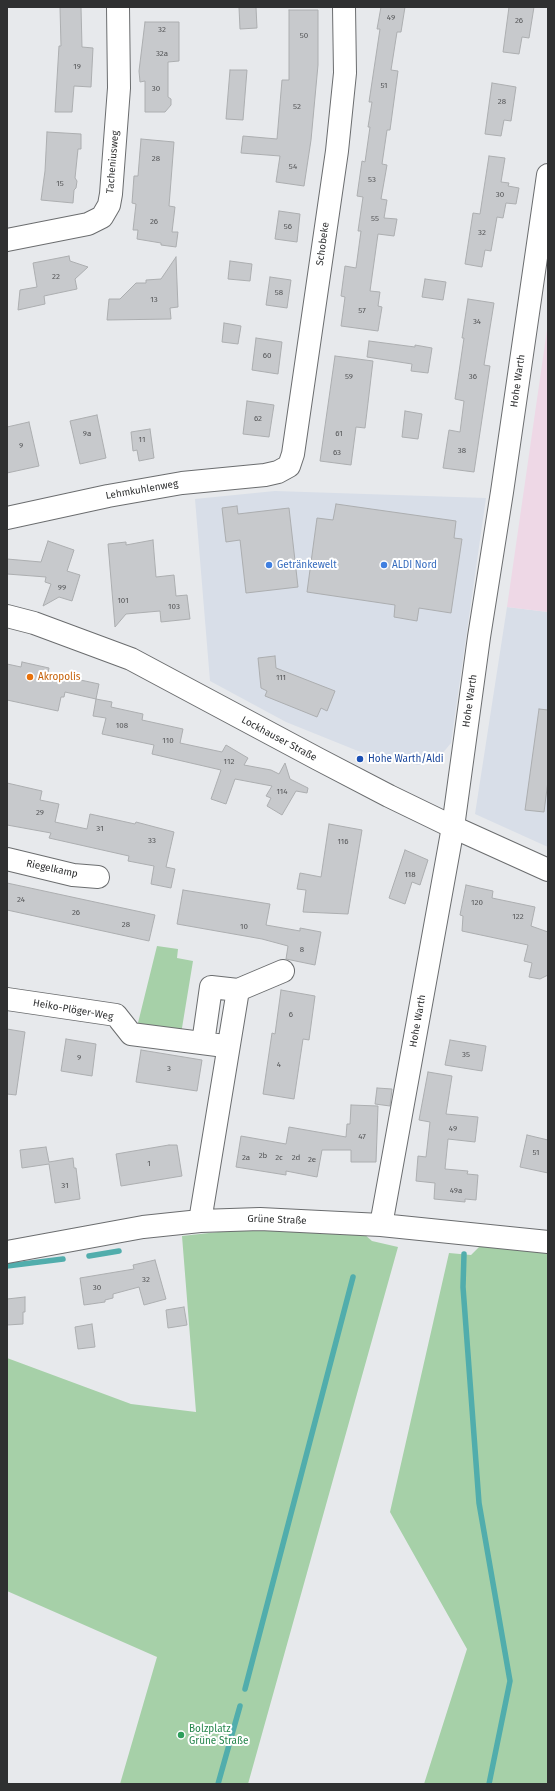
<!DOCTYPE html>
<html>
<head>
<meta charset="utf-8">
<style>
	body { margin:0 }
	#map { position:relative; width:555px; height:1791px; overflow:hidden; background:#e7e9ec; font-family:"Fira Sans",sans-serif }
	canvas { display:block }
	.frame { position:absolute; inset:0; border:8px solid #2f3031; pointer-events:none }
</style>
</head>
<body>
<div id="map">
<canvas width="555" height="1791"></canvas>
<div class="frame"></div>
</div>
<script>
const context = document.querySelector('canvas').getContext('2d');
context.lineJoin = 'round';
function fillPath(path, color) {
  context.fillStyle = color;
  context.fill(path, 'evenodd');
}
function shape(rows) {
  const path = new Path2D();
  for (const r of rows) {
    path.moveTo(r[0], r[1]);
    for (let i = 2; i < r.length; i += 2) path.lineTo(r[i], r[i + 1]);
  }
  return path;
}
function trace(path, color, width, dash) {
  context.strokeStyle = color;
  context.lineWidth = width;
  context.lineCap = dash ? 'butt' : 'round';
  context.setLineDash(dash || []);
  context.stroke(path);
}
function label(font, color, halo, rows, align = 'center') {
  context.font = font + ' "Fira Sans",sans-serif';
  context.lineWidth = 4;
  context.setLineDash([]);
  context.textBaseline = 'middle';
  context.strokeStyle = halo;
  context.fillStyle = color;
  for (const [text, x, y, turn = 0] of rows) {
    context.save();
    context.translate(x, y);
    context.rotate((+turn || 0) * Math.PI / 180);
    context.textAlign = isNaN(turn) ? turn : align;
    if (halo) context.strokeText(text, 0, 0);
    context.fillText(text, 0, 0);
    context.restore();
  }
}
fillPath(shape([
	[275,491,486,498,451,743,437,760,418,765,358,751,286,722,210,681,195,499],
	[507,607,548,612,548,847,475,814]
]), '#d8dee8');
fillPath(shape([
	[548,323,548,612,507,607]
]), '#eed8e6');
fillPath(shape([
	[157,946,178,949,177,958,193,961,181,1034,137,1027],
	[254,1228,364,1234,372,1241,398,1247,248,1784,120,1784,157,1657,7,1591,7,1358,131,1404,196,1412,182,1236],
	[483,1243,548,1250,548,1784,424,1784,467,1649,390,1512,449,1253,471,1255]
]), '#a6d0a8');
trace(shape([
	[464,1254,463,1287,479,1503,510,1681,489,1784],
	[89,1256,119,1251],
	[7,1266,63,1259],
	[245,1689,353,1277],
	[218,1784,240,1706]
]), '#51adac', 5.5);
const building = shape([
	[60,7,81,7,82,47,93,48,91,87,74,86,72,112,55,112,59,46,61,46,60,7],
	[239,7,256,7,257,28,240,29,239,7],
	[381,7,405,7,401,32,397,32,391,70,398,71,390,130,387,130,382,164,387,165,381,199,387,200,384,218,397,219,394,236,378,234,370,291,380,292,378,306,382,307,378,331,341,326,345,297,341,296,345,266,356,268,361,231,358,231,363,197,357,196,362,161,365,162,370,127,368,127,372,102,369,102,380,29,377,29,381,7],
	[509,7,534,7,529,38,522,37,519,54,503,52,509,7],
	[289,10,318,10,318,65,311,140,304,186,276,182,280,156,241,153,243,136,277,139,282,80,289,80,289,10],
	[145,22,179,22,179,61,168,62,168,97,171,99,171,105,165,112,145,112,145,81,140,82,139,71,145,22],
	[230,70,247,70,243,120,226,119,230,70],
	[492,83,516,87,511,121,504,120,501,136,485,134,492,83],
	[47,132,81,134,81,149,78,149,75,178,77,181,76,188,74,190,73,203,41,200,45,171,47,132],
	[141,139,174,142,169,206,175,207,172,232,178,232,176,247,161,245,161,243,137,239,138,230,133,230,136,204,132,203,134,176,138,176,141,139],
	[489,156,505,158,501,182,509,183,508,186,519,188,516,204,506,203,503,218,497,217,491,251,485,250,482,267,465,264,473,213,480,214,489,156],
	[279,211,300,214,297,242,275,239,279,211],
	[69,256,70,261,88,267,75,279,77,289,44,296,45,304,18,310,20,290,37,287,33,263,69,256],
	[176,257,178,307,170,308,171,319,107,320,109,299,120,299,136,283,146,283,146,280,161,279,176,257],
	[230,261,252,264,250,281,228,279,230,261],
	[270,277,291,280,287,308,266,305,270,277],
	[425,279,446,282,443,300,422,297,425,279],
	[468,299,494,303,484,365,490,366,474,472,443,468,449,430,460,432,464,401,455,399,464,338,462,338,468,299],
	[224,323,241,326,238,344,222,342,224,323],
	[256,338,282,342,278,374,252,370,256,338],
	[369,341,415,347,415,345,432,348,428,373,411,371,412,364,367,357,369,341],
	[335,356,373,361,365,428,356,427,351,465,320,461,335,356],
	[247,401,274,405,269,437,243,434,247,401],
	[405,411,422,414,418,439,402,437,405,411],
	[97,415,106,458,80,464,70,421,97,415],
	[29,422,39,466,7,473,7,427,29,422],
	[150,429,154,458,139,461,137,450,133,451,131,432,150,429],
	[336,504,456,521,454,538,462,539,451,613,419,608,417,621,394,617,395,605,307,592,317,518,333,520,336,504],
	[237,506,238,514,289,508,298,587,246,593,240,540,226,542,222,508,237,506],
	[153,540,156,577,174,575,176,596,187,595,190,619,161,622,160,611,126,614,115,627,108,544,126,542,126,545,153,540],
	[48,541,74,550,67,571,80,575,72,601,59,597,43,606,51,584,45,582,46,577,7,574,7,559,41,562,48,541],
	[275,656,276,668,335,691,327,711,321,708,317,717,265,696,267,691,261,688,258,658,275,656],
	[22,662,49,668,48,673,99,684,96,699,65,692,64,697,61,697,58,711,7,700,7,664,21,667,22,662],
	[96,699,112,702,111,707,143,714,142,720,183,729,180,743,222,752,226,745,248,758,244,765,271,770,279,774,285,763,290,779,308,788,307,793,296,791,282,815,267,806,271,798,266,796,272,786,235,779,226,804,211,799,221,770,152,754,154,745,102,734,106,718,93,716,96,699],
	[539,709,548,710,548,781,544,812,525,810,539,709],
	[7,783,42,791,40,800,59,804,55,822,87,829,90,814,135,824,136,822,174,832,166,867,175,869,171,888,151,884,154,866,128,861,129,856,49,838,51,833,7,825,7,783],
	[329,824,362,830,348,914,303,912,306,890,297,889,300,873,321,877,329,824],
	[405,850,428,860,420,885,412,882,405,904,389,898,405,850],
	[7,883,155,915,149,941,7,910,7,883],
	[466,885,493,891,492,898,535,907,531,926,548,932,548,975,540,979,529,977,532,963,524,961,528,945,462,931,463,916,460,915,466,885],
	[183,890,270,904,266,925,300,931,300,928,321,932,315,965,286,959,288,946,262,939,177,924,183,890],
	[281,990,315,996,309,1040,303,1039,294,1099,263,1094,272,1033,275,1034,281,990],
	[7,1029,25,1032,16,1095,7,1094,7,1029],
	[66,1039,96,1044,92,1076,61,1071,66,1039],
	[450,1040,486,1046,482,1071,445,1065,450,1040],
	[141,1050,202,1060,197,1091,136,1082,141,1050],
	[428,1072,452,1076,446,1114,478,1117,475,1142,448,1139,445,1169,468,1171,467,1174,478,1175,476,1200,465,1199,465,1202,434,1199,435,1183,416,1181,418,1156,426,1157,430,1122,419,1120,428,1072],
	[377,1088,392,1089,390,1106,375,1104,377,1088],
	[351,1105,378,1106,376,1162,351,1162,351,1150,322,1150,317,1177,286,1171,286,1175,236,1167,241,1136,286,1144,289,1127,346,1137,347,1124,350,1124,351,1105],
	[527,1135,548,1140,548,1173,520,1167,527,1135],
	[169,1145,177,1145,182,1176,121,1186,116,1154,169,1145],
	[46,1147,49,1162,73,1158,74,1168,76,1168,80,1199,55,1203,49,1164,22,1168,20,1150,46,1147],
	[155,1260,166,1299,144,1305,139,1287,113,1294,113,1298,105,1300,105,1302,84,1305,80,1278,134,1269,133,1265,155,1260],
	[25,1297,25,1312,23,1312,23,1324,7,1325,7,1299,25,1297],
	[184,1307,187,1325,168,1328,166,1310,184,1307],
	[92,1324,95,1347,78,1349,75,1327,92,1324]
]);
fillPath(building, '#c7c9cc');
trace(building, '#acaeb0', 1);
const street = shape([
	[7,240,88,224,102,217,109,205,111,194,119,88,118,7],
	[7,518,108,496,182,483,265,475,278,472,289,466,293,454,337,151,345,73,344,7],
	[7,859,73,875,98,877],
	[238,990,283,971],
	[7,999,116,1015,131,1034,217,1045],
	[200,1221,238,990,211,987,203,1043],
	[381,1225,453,827,479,637,502,492,548,175],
	[7,1252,143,1227,200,1221,260,1219,381,1225,548,1242]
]);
const secondary = shape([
	[7,616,34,623,131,659,318,759,389,796,453,827,548,870]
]);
trace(street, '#6b6d6f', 24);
trace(secondary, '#6b6d6f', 24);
trace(street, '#fff', 22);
trace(secondary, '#fff', 22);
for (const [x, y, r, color] of [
	[269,565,4,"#3f7fe0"],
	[384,565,4,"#3f7fe0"],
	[30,677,4,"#e8710a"],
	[360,759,4,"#1a4fb4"],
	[181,1735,4,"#2e9e5b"]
]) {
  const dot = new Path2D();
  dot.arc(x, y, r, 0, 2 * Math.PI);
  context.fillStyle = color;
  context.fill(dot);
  trace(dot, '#fff', 1.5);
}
label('8px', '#555658', null, [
	["49",391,18],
	["26",519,21],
	["32",162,30],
	["50",304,36],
	["32a",162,54],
	["19",77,67],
	["51",384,86],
	["30",156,89],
	["28",502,102],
	["52",297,107],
	["28",156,159],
	["54",293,167],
	["53",372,180],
	["15",60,184],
	["30",500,195],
	["55",375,219],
	["26",154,222],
	["56",288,227],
	["32",482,233],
	["22",56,277],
	["58",279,293],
	["13",154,300],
	["57",362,311],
	["34",477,322],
	["60",267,356],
	["59",349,377],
	["36",473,377],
	["62",258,419],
	["9a",87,434],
	["61",339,434],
	["11",142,440],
	["9",21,446],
	["38",462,451],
	["63",337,453],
	["99",62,588],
	["101",123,601],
	["103",174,607],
	["111",281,678],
	["108",122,726],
	["110",168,741],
	["112",229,762],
	["114",282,792],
	["29",40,813],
	["31",100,829],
	["33",152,841],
	["116",343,842],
	["118",410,875],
	["24",21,900],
	["120",477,903],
	["26",76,913],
	["122",518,917],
	["28",126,925],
	["10",244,927],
	["8",302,950],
	["6",291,1015],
	["35",466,1055],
	["9",79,1058],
	["4",279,1065],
	["3",169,1069],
	["49",453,1129],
	["47",362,1137],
	["51",536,1153],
	["2b",263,1156],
	["2a",246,1158],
	["2c",279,1158],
	["2d",296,1158],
	["2e",312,1160],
	["1",149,1164],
	["31",65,1186],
	["49a",456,1191],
	["32",146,1280],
	["30",97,1288]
]);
label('10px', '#2f3031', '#fff', [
	["Tacheniusweg",113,162,-85],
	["Schobeke",323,244,-82],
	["Hohe Warth",518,381,-82],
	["Lehmkuhlenweg",142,490,-10],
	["Hohe Warth",470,701,-82],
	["Lockhauser Straße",279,739,28],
	["Riegelkamp",52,869,12],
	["Heiko-Plöger-Weg",73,1010,10],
	["Hohe Warth",418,1021,-80],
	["Grüne Straße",277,1220,2]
]);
label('10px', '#366cbe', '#fff', [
	["Getränkewelt",277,565],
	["ALDI Nord",392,565]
], 'left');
label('10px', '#c56008', '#fff', [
	["Akropolis",38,677]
], 'left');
label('10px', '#164399', '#fff', [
	["Hohe Warth/Aldi",368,759]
], 'left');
label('10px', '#27864d', '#fff', [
	["Bolzplatz",189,1729],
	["Grüne Straße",189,1741]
], 'left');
</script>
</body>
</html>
